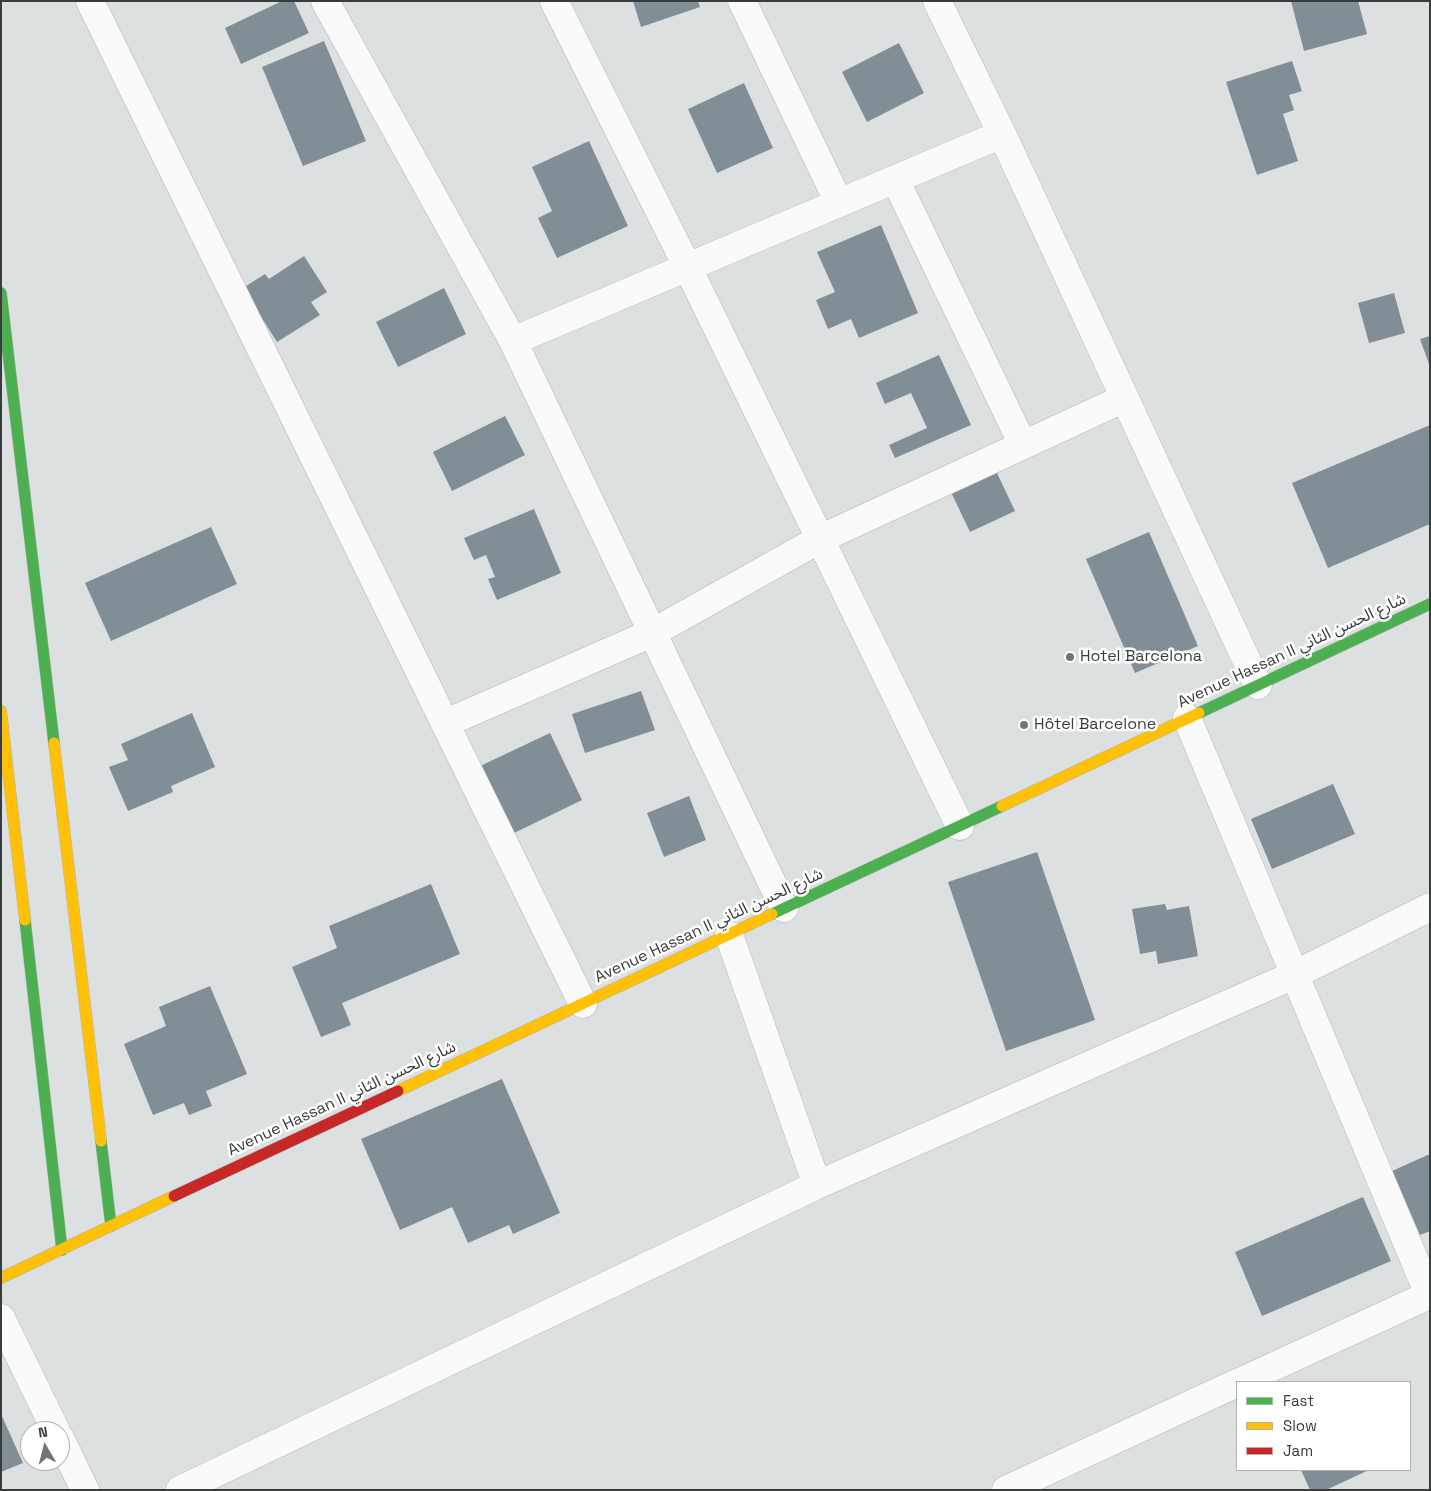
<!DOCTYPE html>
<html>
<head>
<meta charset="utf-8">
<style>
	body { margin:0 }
	#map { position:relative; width:1431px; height:1491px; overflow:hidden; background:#dce0e0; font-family:"Space Grotesk",sans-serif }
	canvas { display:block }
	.frame { position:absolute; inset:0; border:2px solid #393c3c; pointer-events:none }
	.legend { position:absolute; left:1236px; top:1381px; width:175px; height:90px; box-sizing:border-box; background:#fff; border:1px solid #b0b1b1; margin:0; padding:6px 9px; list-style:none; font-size:15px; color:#393c3c }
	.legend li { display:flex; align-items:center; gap:10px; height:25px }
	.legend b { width:25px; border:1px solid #b0b1b1 }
	.north { position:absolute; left:20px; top:1421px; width:50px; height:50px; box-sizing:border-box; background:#fff; border:1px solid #b0b1b1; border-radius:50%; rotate:352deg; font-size:14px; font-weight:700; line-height:20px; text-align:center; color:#393c3c }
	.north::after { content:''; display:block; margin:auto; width:18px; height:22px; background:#727575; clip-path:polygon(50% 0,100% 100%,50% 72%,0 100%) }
</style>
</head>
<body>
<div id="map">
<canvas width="1431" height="1491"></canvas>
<div class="frame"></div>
<ul class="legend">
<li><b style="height:6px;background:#4caf50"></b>Fast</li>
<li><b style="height:6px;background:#ffc107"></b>Slow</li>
<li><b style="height:6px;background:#c62828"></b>Jam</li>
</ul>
<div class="north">N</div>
</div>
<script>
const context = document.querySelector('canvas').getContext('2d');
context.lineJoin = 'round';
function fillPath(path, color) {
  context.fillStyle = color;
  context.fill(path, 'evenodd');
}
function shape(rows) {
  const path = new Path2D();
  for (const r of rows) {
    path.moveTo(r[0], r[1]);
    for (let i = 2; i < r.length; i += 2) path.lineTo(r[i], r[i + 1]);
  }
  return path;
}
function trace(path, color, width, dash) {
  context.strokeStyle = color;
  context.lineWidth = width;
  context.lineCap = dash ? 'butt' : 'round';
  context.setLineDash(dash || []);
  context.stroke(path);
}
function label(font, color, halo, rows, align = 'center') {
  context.font = font + ' "Space Grotesk","Noto Sans Arabic",sans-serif';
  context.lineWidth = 5;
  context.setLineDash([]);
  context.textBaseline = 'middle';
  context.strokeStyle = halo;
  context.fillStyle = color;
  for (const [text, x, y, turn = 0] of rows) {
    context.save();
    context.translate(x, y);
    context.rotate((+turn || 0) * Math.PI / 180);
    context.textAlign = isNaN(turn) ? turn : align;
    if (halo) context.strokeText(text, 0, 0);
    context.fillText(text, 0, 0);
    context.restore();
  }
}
fillPath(shape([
	[282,1,294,1,309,33,241,64,225,28],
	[633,1,698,1,700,7,641,27],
	[1291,1,1358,1,1367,34,1304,51],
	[324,41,366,141,303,166,262,67],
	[899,43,924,93,867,122,842,72],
	[1292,61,1302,91,1289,95,1294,110,1283,114,1298,161,1257,175,1226,82],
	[744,83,773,148,717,173,688,109],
	[589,141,628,226,557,258,538,218,552,211,532,167],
	[881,225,918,313,859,338,851,319,828,329,816,300,835,292,817,252],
	[304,256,327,292,311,302,320,315,277,342,243,288,265,274,269,279],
	[444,288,466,334,398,367,376,322],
	[1394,293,1405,333,1369,343,1358,303],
	[1430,336,1430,364,1429,364,1420,339],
	[939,355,971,425,895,458,889,445,927,428,911,393,885,404,876,383],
	[505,416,525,455,452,491,433,452],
	[1430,425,1430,524,1328,568,1292,483],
	[995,469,1015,511,970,532,950,490],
	[534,509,561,573,497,600,488,579,495,577,486,555,474,560,464,538],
	[211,527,237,584,111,641,85,583],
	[1149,532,1198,646,1135,673,1086,559],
	[641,691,655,730,585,753,572,714],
	[192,713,215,767,171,786,173,792,128,811,109,767,128,760,121,744],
	[550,733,582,800,508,836,476,768],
	[1333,784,1355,834,1272,869,1251,819],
	[689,796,706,840,664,857,647,813],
	[1037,852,1095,1020,1006,1051,948,882],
	[431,884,460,954,342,1003,351,1025,321,1037,292,967,337,948,329,926],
	[1165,904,1167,910,1189,906,1198,956,1158,964,1156,951,1140,954,1132,909],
	[210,986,247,1074,206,1091,212,1106,189,1115,184,1103,153,1115,124,1044,166,1026,159,1007],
	[502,1079,560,1213,513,1234,509,1225,468,1243,452,1207,400,1230,361,1139],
	[1430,1154,1430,1231,1420,1235,1392,1171],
	[1363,1197,1391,1261,1262,1316,1235,1252],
	[1,1414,23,1463,1,1472],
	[1301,1470,1369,1470,1326,1490,1310,1490]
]), '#818e95');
const street = shape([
	[90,1,583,1004],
	[325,1,513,341,784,908],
	[554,1,687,266,960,826],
	[742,1,839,203],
	[937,1,1002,134,1258,685],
	[895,179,1023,445],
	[513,341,1002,134],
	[1187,718,1430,1297],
	[446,723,652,633,820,539,1125,398],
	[729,935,817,1185],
	[1,1318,56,1431],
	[1240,1382,1429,1295],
	[60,1438,85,1490],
	[180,1490,817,1185,1294,975,1430,907],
	[1006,1490,1237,1383]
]);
const fast = shape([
	[1,293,54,743],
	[1199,713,1430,604],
	[772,914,1002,806],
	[25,920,62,1250],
	[101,1141,111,1226]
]);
const slow = shape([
	[1,711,25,920],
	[54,743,101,1141],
	[1002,806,1199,713],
	[398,1091,772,914],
	[1,1278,174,1196]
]);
const jam = shape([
	[174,1196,398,1091]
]);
trace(street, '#b2b5b6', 29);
trace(fast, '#b2b5b6', 12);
trace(slow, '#b2b5b6', 12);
trace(jam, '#b2b5b6', 12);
trace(street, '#fafafa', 28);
trace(fast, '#4caf50', 11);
trace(slow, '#ffc107', 11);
trace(jam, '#c62828', 11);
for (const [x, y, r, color] of [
	[1070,657,5,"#727575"],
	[1024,725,5,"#727575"]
]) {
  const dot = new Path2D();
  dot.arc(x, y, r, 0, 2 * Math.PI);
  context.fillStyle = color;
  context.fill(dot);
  trace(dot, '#fff', 2);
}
label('16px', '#393c3c', '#fff', [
	["Avenue Hassan II شارع الحسن الثاني",1292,651,-25],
	["Avenue Hassan II شارع الحسن الثاني",709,926,-25],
	["Avenue Hassan II شارع الحسن الثاني",342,1099,-25]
]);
label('16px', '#393c3c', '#fff', [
	["Hotel Barcelona",1080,657],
	["Hôtel Barcelone",1034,725]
], 'left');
</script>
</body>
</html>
